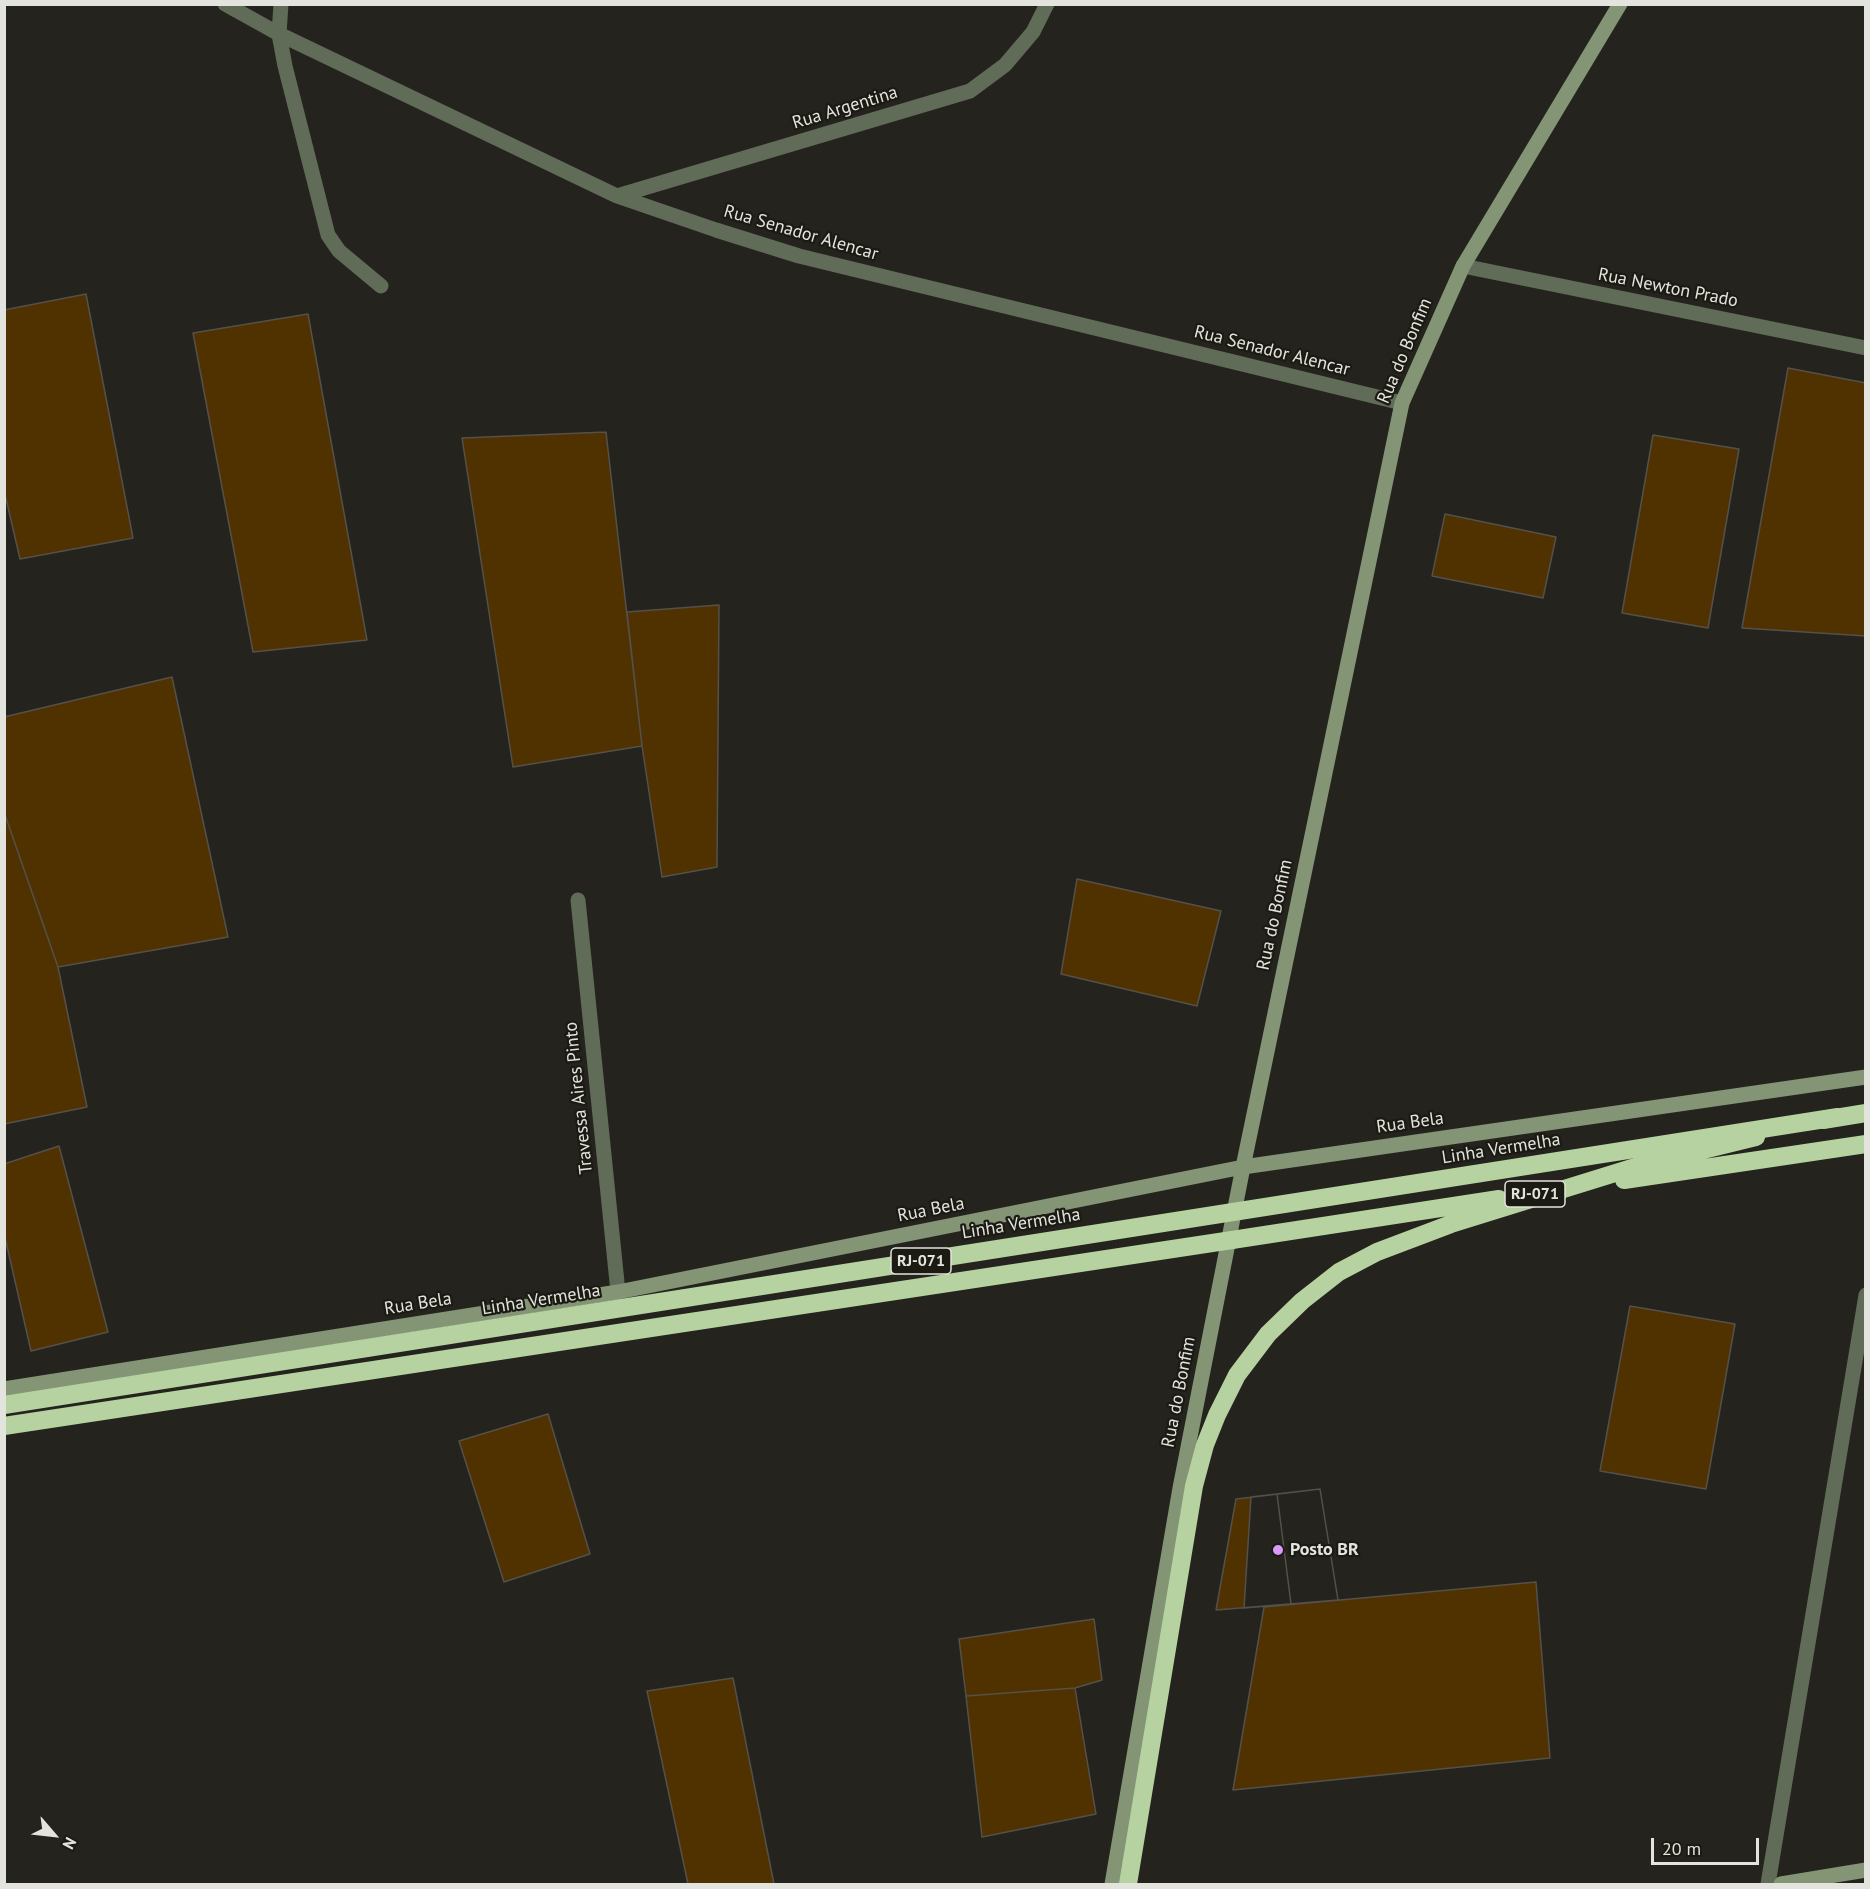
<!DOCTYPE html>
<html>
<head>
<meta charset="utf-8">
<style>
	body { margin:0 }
	#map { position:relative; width:1870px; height:1889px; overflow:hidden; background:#24231d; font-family:"PT Sans",sans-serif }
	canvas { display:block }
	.frame { position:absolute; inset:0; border:6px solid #e4e4df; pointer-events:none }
	.north { position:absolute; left:24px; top:1805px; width:60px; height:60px; -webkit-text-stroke:4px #1b1a13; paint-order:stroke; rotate:118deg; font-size:16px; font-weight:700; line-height:24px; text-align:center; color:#e4e4df }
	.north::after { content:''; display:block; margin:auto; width:21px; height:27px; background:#e4e4df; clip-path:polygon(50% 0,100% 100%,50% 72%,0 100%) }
	.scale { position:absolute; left:1651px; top:1838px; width:108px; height:27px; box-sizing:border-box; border:3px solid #e4e4df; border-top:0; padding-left:8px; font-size:18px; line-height:21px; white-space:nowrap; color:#e4e4df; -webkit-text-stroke:4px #1b1a13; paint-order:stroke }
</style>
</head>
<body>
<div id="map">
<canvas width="1870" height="1889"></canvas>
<div class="frame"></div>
<div class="north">N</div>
<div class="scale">20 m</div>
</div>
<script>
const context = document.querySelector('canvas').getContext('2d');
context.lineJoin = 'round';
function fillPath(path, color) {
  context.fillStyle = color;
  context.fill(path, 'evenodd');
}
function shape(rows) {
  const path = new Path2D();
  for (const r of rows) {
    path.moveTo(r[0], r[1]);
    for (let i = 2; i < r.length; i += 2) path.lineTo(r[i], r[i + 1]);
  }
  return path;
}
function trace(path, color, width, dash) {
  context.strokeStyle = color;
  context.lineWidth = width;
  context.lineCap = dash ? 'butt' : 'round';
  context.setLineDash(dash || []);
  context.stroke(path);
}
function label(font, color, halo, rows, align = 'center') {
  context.font = font + ' "PT Sans",sans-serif';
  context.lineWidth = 4.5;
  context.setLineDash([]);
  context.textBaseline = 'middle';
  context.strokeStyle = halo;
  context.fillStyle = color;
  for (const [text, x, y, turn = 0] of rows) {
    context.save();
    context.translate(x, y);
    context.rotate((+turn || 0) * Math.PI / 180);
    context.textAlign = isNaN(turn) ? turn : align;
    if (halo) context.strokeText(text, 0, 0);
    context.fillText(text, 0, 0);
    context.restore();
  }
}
const building = shape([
	[86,294,133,538,20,559,4,490,4,310,86,294],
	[308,314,367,640,253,652,193,333,308,314],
	[1788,368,1866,383,1866,636,1742,628,1788,368],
	[606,432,642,746,513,767,462,438,606,432],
	[1653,435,1739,449,1708,628,1622,613,1653,435],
	[1445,514,1556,537,1543,598,1432,576,1445,514],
	[719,605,717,867,662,877,642,746,627,612,719,605],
	[172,677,228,937,58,967,4,812,4,717,172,677],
	[4,812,58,967,87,1107,4,1124,4,812],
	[1077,879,1221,911,1197,1006,1061,974,1077,879],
	[59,1146,108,1332,31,1351,4,1233,4,1164,59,1146],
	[1630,1306,1735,1324,1706,1489,1600,1471,1630,1306],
	[548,1414,590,1554,504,1582,459,1441,548,1414],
	[1320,1489,1338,1600,1216,1610,1236,1499,1320,1489],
	[1320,1489,1338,1600,1291,1604,1277,1494,1320,1489],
	[1277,1494,1291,1604,1244,1608,1251,1497,1277,1494],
	[1536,1582,1550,1758,1233,1790,1264,1607,1536,1582],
	[1094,1619,1102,1680,1075,1688,966,1696,959,1639,1094,1619],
	[733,1678,774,1884,688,1884,647,1691,733,1678],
	[1075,1688,1096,1814,982,1837,966,1696,1075,1688]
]);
fillPath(building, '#503200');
trace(building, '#55504a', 1.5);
trace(shape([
	[279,34,285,66,328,235,339,251,381,286],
	[1768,1884,1866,1295]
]), '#606b58', 15);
trace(shape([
	[225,4,279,34,617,196,716,230,799,256,1402,403],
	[279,34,281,4],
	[617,196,970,91,1005,65,1033,32,1047,4],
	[1463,266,1866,348],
	[578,900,618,1292]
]), '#606b58', 15);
trace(shape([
	[4,1389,618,1292,1243,1167,1866,1077],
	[1112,1884,1180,1488,1243,1167,1402,403,1463,266,1620,4],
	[1781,1884,1866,1870]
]), '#839575', 15);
trace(shape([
	[1823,1120,1866,1113],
	[1624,1180,1866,1144],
	[1232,1240,1499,1199],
	[1128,1884,1194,1486,1205,1445,1217,1415,1237,1375,1268,1334,1302,1301,1339,1272,1377,1252,1451,1224,1638,1166,1756,1137]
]), '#b6d2a0', 18);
trace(shape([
	[4,1405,1838,1117],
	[4,1426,1232,1240]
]), '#b6d2a0', 18);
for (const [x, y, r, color] of [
	[1278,1550,6,"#da9af6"]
]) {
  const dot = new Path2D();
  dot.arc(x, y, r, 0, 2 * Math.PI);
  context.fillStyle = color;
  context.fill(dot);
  trace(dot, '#1b1a13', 2);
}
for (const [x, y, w] of [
	[1535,1194,60],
	[921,1261,60]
]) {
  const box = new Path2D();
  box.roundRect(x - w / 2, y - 13, w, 26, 4.5);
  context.fillStyle = '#1b1a13';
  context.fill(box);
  trace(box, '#e4e4df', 1.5);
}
label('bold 16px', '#e4e4df', null, [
	["RJ-071",1535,1194],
	["RJ-071",921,1261]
]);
label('18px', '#e4e4df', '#1b1a13', [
	["Rua Argentina",845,108,-17],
	["Rua Senador Alencar",801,233,16],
	["Rua Newton Prado",1668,288,11],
	["Rua Senador Alencar",1272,351,14],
	["Rua do Bonfim",1405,351,-67],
	["Rua do Bonfim",1275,915,-78],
	["Travessa Aires Pinto",579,1098,-96],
	["Rua Bela",1410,1123,-8],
	["Linha Vermelha",1501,1149,-9],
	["Rua Bela",931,1210,-11],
	["Linha Vermelha",1021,1224,-9],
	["Linha Vermelha",541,1300,-9],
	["Rua Bela",418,1304,-9],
	["Rua do Bonfim",1179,1392,-79]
]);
label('bold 18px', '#e4e4df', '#1b1a13', [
	["Posto BR",1290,1550]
], 'left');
</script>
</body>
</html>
